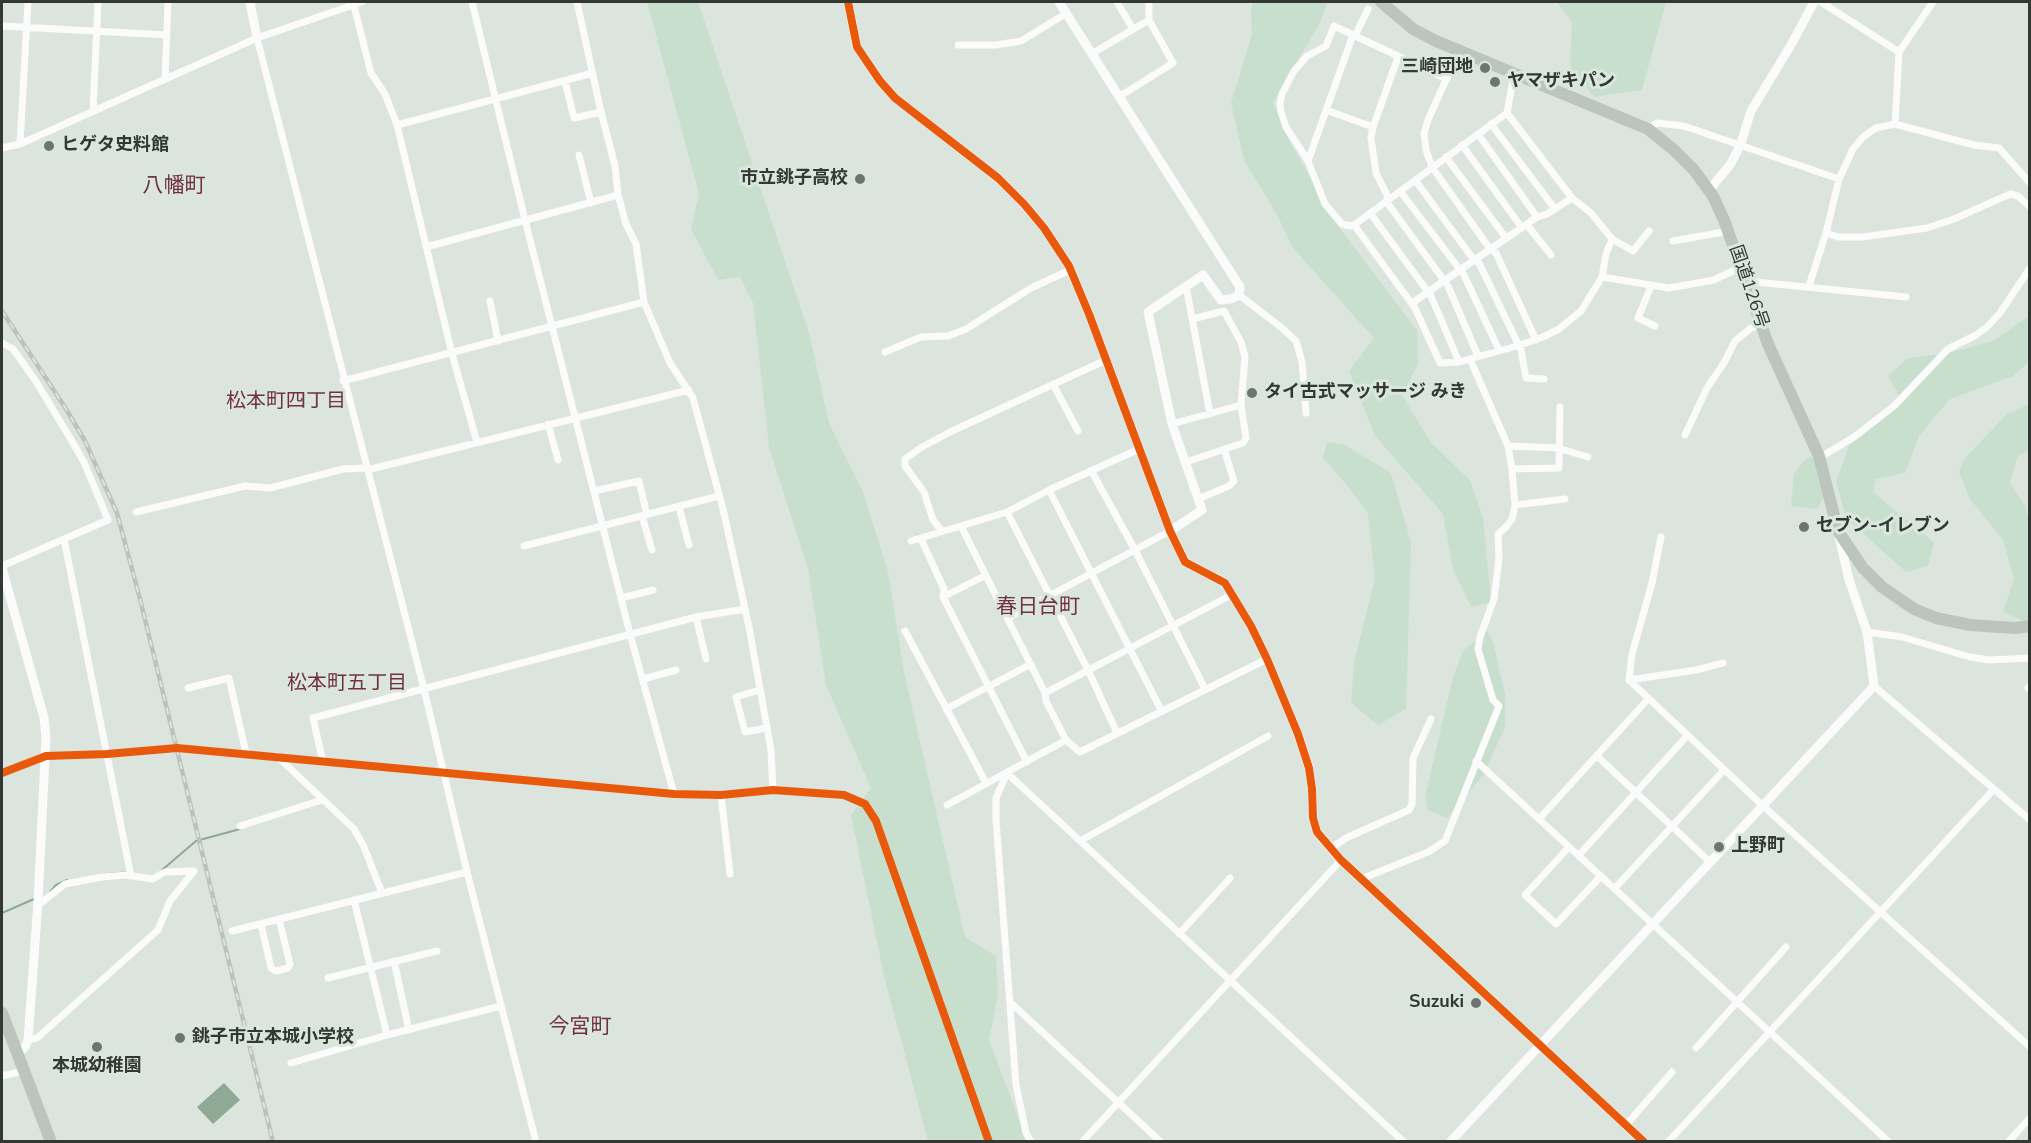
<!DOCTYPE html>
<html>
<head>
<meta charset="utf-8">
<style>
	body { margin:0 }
	#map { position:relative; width:2031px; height:1143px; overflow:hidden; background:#dce4de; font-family:"Nunito Sans",sans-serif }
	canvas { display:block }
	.frame { position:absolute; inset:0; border:3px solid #333834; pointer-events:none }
</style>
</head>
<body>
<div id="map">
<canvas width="2031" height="1143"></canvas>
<div class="frame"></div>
</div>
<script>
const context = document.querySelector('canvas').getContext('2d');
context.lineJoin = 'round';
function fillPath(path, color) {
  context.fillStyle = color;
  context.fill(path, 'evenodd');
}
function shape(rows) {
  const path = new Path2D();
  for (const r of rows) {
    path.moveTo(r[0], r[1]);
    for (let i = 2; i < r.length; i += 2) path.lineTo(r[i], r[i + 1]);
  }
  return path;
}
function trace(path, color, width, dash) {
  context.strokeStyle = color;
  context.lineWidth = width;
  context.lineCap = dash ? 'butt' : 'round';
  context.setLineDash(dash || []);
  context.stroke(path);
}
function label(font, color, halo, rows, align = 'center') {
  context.font = font + ' "Nunito Sans","Noto Sans JP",sans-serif';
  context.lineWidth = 6;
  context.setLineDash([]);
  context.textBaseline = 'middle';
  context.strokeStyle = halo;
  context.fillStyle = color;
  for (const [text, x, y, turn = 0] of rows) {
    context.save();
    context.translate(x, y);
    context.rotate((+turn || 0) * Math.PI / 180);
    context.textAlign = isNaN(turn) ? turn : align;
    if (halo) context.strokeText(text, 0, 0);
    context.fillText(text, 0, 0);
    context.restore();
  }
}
fillPath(shape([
	[647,2,698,2,809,333,829,423,863,492,888,572,904,672,965,937,996,956,998,995,989,1040,1027,1141,928,1141,884,976,851,815,871,788,826,685,808,569,769,447,753,303,740,277,718,280,691,229,699,194],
	[1253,2,1328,2,1319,25,1273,102,1290,142,1335,222,1417,330,1418,364,1402,395,1431,443,1470,480,1483,518,1491,602,1471,607,1453,569,1443,514,1375,436,1349,371,1374,338,1293,248,1276,213,1244,160,1231,103,1252,35,1251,9],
	[1557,2,1666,2,1642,90,1594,97,1570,67,1572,22],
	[2029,316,2029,362,2013,376,1950,399,1919,436,1905,473,1876,479,1873,492,1934,542,1928,566,1906,572,1846,518,1836,481,1849,446,1900,398,1888,376,1908,358,1949,353,1995,340],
	[2029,404,2029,450,2017,457,2010,483,2025,506,2029,521,2029,621,2026,622,2003,612,2014,578,2003,540,1970,499,1959,472,1964,459,2007,414],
	[1327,442,1343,444,1391,473,1411,543,1406,709,1378,725,1351,703,1354,663,1375,579,1368,514,1346,484,1323,458],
	[1814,457,1824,497,1817,509,1791,506,1794,474,1806,458],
	[1487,631,1493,642,1505,694,1505,727,1484,774,1447,818,1428,810,1425,797,1453,677,1463,651]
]), '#c8dfce');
fillPath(shape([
	[224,1083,240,1100,213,1124,197,1107]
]), '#8ea994');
trace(shape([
	[162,870,196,841,240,829],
	[99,875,128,872],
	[50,892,56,885,67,880],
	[2,913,34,899]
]), '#8ea994', 2);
trace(shape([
	[353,2,371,73,385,94,397,125,452,354,477,442],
	[472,2,525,220,630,634,674,794],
	[577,2,601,112,615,166,618,195,626,224,636,244,644,302,670,363,693,398,723,509,749,627,771,750,773,790],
	[1117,2,1133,29],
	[1821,2,1899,52],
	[2,26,167,35],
	[1355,36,1368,9],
	[257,38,424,689,467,872,536,1142],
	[958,45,996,45,1021,41,1067,13],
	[1459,51,1428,120,1424,133,1426,150,1432,167,1490,249,1496,253,1536,340],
	[1093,53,1149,20],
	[165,79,168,2],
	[1447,79,1334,26,1326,46,1307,56,1294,71,1282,94,1280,103,1281,112,1286,127,1308,161,1325,204,1342,224,1350,226,1354,225,1507,113,1514,74],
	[565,81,574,118,601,112],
	[1120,96,1173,63,1149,20,1149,2],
	[1326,110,1373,127],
	[93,111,98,2],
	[1507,113,1572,198,1591,213,1612,239,1633,251,1649,231],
	[1491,124,1555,209],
	[1895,124,1899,52,1933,2],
	[397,125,593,73],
	[1648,129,1657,123,1684,126,1839,179],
	[1478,134,1537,217],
	[20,144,28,2],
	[1462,145,1522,228],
	[2,148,20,144,257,38,362,2],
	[579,155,591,203],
	[1446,157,1506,238],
	[1308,161,1353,35],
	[1415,180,1474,260,1479,263,1521,350,1526,378,1544,379],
	[1400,191,1464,275,1499,350],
	[1389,199,1376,173,1371,138,1373,127,1398,57],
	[1386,201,1448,286,1478,356],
	[1370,213,1431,296,1459,362],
	[1354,225,1415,308,1440,363,1459,362,1517,346,1543,337,1559,329,1581,311,1602,277,1606,254,1612,239],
	[1527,225,1551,255],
	[1826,233,1838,237,1863,237,1927,228,1954,219,2010,194,2018,196,2030,207],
	[1673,241,1729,231],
	[426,247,618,195],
	[1602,277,1669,288,1714,280,1741,267],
	[1746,281,1906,297],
	[1186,286,1210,414],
	[1651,286,1638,318,1655,326],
	[1809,286,1826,233,1839,179,1853,149,1863,137,1876,128,1895,124,1974,145,1999,148,2030,183],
	[1239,295,1282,328,1296,341,1302,362,1306,413],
	[490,301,498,341],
	[1412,303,1537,217,1547,214,1572,198],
	[2,343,13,349,35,380,73,443,84,462,108,520,2,566],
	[885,352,921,337,948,336,966,329,1031,288,1070,270],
	[343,381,644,302],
	[1053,384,1078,431],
	[548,424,558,460],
	[1172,424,1241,405],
	[1685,435,1707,388,1724,363,1735,341,1751,328,1760,325],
	[1508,446,1558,448,1588,457],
	[1819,458,1854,437,1894,406,1948,349,1976,335,1988,326,2000,313,2030,268],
	[1186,462,1243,443,1246,438,1241,405,1245,357,1241,342,1224,311,1192,319],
	[1512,469,1559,468,1560,407],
	[367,470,689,390],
	[1092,472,1135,550,1205,689],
	[1049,490,1161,710],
	[594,491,639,481,647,515],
	[1198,499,1229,486,1234,481,1224,449],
	[1515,505,1565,499],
	[679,507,689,545],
	[136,512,245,486,270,488,343,469,367,468],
	[1007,512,1088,670,1117,733],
	[642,516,652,550],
	[961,526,1045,693,1046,701,1066,740,1080,752,1267,659],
	[942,531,933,520,924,492,905,466,905,459,922,447,950,432,1106,360],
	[64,539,131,876],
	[921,539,944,589,943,597,1027,762],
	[911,541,1007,512,1049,490,1139,449],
	[524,546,719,496],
	[943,597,986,575],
	[621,598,653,590],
	[696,617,706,659],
	[1008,618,1170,531],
	[905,631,986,783],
	[1867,632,1902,637,1970,657,1989,660,2030,658],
	[643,679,676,670],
	[1629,680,1762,805,2030,1047],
	[1629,680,1632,654,1652,583,1661,537],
	[1629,680,1696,670,1723,663],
	[1874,686,2030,820],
	[188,688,229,678,246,753],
	[2028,688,2030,686],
	[759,690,736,697,745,732,766,728],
	[1045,693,1233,594],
	[946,709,1031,664],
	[277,756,354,829,364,847,382,893],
	[1597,756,1710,862],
	[1476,761,1889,1142],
	[323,762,313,718,696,617,745,609],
	[2,773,46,756,107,754,177,748,674,794,721,795,773,790,844,795,865,804,876,821,989,1142],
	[721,795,730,874],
	[947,805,1066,740],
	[1539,819,1648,699],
	[240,826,322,800],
	[1080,841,1268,736],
	[1569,847,1525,895,1556,924,1601,876],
	[1330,849,1346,838,1409,810,1412,804,1413,758,1431,719],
	[1579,855,1687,736],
	[1361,879,1428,852,1445,841,1499,706,1493,700,1478,649,1480,637,1494,599,1499,558,1498,534,1506,527,1512,519,1515,505,1512,469,1508,446,1470,359],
	[1615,888,1724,770],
	[354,900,387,1035],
	[261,924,271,968,276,971,288,968,290,964,279,919],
	[232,931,467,872],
	[1179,934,1230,878],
	[394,961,409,1030],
	[328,978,437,951],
	[1010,1002,1161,1142],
	[28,1040,37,1038,158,930,170,901,194,871,165,872,153,879,126,875,102,877,65,884,37,906],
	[1696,1048,1786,947],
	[291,1063,387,1035,501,1006],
	[2,1076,24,1071],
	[1626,1125,1672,1072],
	[1031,1142,1026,1133,1016,1085,996,820,996,798,1007,773,1404,1142],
	[1082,1142,1341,860],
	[1668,1142,1994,789],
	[2008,1142,2030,1118]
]), '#fafbfa', 7);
trace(shape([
	[250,2,257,38],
	[848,2,857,47,880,81,895,98,998,178,1024,204,1044,228,1069,266,1089,314,1170,531,1185,562,1225,583,1251,626,1267,659,1298,734,1309,768,1312,789,1313,818,1317,832,1341,860,1644,1142],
	[1059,2,1240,287,1239,295,1231,299,1221,300,1203,275,1148,312,1172,424,1202,510,1170,531],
	[1709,190,1730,165,1740,146,1751,111,1791,45,1814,2],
	[2,568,44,718,46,737,38,902,28,1040,25,1047,17,1054],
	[1450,1142,1874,686,1867,632,1849,580,1839,536]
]), '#fafbfa', 9);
trace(shape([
	[1381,2,1413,29,1436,41,1648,129,1674,150,1694,170,1713,196,1724,220,1768,344,1819,456,1838,531,1863,568,1882,587,1914,609,1936,618,1970,625,2015,628,2030,626],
	[2,1013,51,1142]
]), '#bbc5bd', 12);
const rail = shape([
	[2,311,66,409,85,441,117,513,140,599,273,1142]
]);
trace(rail, '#bec0bf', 4.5);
trace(rail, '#d9e7dc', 2, [7]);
trace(shape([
	[848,2,857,47,880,81,895,98,998,178,1024,204,1044,228,1069,266,1089,314,1170,531,1185,562,1225,583,1251,626,1267,659,1298,734,1309,768,1312,789,1313,818,1317,832,1341,860,1644,1142],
	[2,773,46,756,107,754,177,748,674,794,721,795,773,790,844,795,865,804,876,821,989,1142]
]), '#e8590c', 8);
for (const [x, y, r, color] of [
	[1485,68,6,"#6e7470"],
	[1495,82,6,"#6e7470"],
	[49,146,6,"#6e7470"],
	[860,179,6,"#6e7470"],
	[1252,393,6,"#6e7470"],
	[1804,527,6,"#6e7470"],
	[1719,847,6,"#6e7470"],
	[1476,1003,6,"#6e7470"],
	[180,1038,6,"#6e7470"],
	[97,1047,6,"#6e7470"]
]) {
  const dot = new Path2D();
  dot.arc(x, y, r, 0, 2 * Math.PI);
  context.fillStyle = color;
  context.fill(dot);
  trace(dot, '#d9e7dc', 2);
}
label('bold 18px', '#333834', '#d9e7dc', [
	["三崎団地",1473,68,"right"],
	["ヤマザキパン",1507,82],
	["ヒゲタ史料館",61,146],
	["市立銚子高校",848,179,"right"],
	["タイ古式マッサージ みき",1264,393],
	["セブン-イレブン",1816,527],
	["上野町",1731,847],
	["Suzuki",1464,1003,"right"],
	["銚子市立本城小学校",192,1038],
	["本城幼稚園",97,1067,"center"]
], 'left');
label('18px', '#333834', '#d9e7dc', [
	["国道126号",1748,287,71]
]);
label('20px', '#742f45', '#d9e7dc', [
	["松本町四丁目",286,402],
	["松本町五丁目",347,684]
]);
label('21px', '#742f45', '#d9e7dc', [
	["八幡町",174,187],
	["春日台町",1038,608],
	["今宮町",580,1028]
]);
</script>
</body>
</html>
